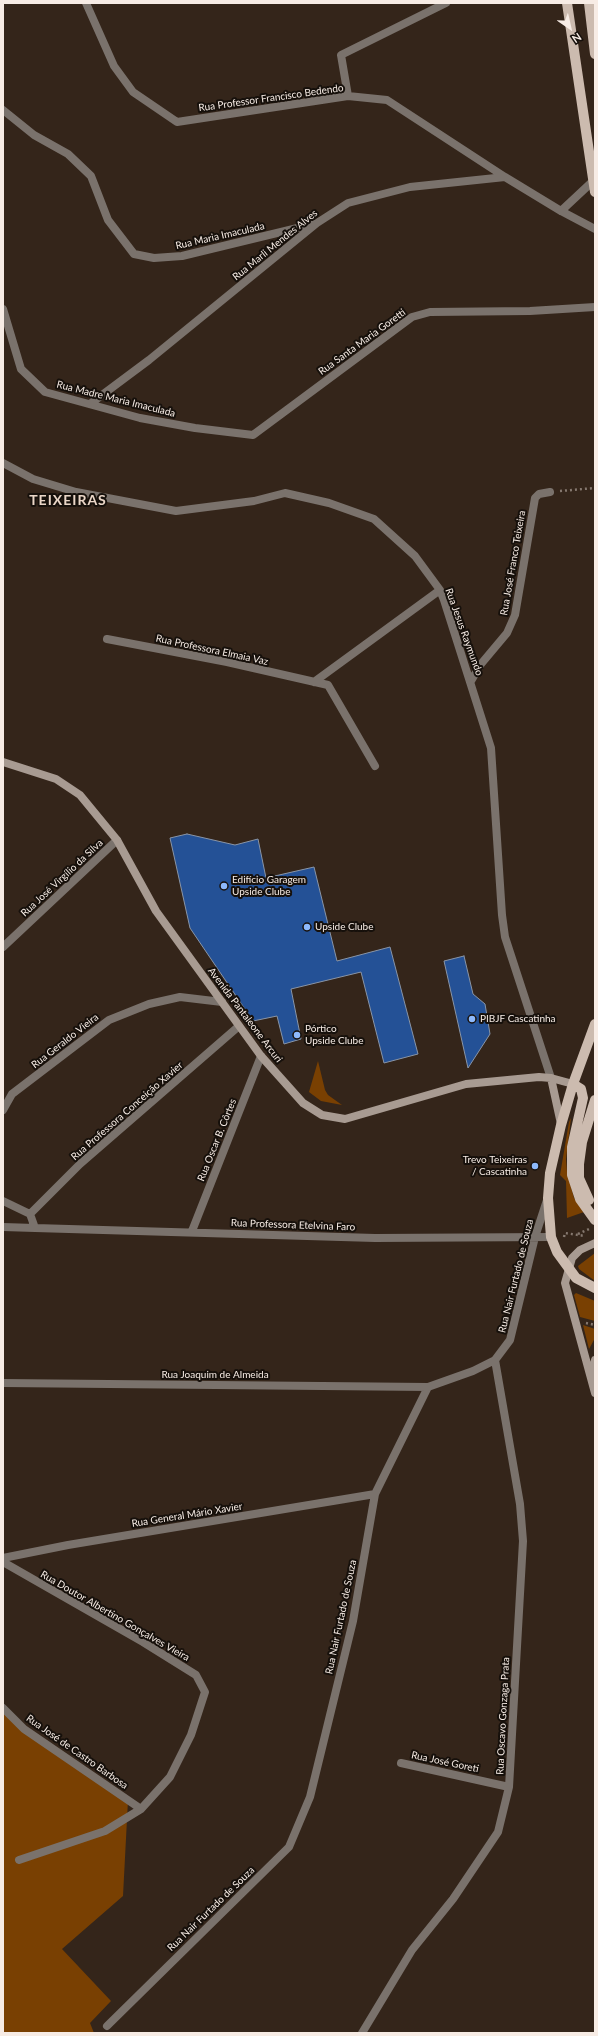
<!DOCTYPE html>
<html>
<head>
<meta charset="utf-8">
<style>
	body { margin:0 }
	#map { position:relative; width:598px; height:2036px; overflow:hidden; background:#34251a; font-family:Lato,sans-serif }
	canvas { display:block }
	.frame { position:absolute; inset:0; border:4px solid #f7ece5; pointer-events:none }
	.north { position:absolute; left:550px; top:8px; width:40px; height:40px; -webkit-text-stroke:3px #16100b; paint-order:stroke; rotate:146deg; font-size:11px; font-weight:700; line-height:16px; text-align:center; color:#f7ece5 }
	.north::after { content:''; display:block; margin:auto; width:14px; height:18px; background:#f7ece5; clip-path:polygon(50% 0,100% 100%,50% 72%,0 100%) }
</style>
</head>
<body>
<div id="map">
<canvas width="598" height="2036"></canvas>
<div class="frame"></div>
<div class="north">N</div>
</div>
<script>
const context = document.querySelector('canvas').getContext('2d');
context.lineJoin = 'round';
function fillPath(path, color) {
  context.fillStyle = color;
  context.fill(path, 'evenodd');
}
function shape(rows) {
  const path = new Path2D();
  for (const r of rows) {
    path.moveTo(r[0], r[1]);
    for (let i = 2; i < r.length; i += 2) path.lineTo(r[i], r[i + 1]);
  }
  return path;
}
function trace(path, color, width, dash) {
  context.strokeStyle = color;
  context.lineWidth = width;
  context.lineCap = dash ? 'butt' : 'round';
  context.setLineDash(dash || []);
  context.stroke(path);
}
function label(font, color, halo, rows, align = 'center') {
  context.font = font + ' Lato,sans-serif';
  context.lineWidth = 4;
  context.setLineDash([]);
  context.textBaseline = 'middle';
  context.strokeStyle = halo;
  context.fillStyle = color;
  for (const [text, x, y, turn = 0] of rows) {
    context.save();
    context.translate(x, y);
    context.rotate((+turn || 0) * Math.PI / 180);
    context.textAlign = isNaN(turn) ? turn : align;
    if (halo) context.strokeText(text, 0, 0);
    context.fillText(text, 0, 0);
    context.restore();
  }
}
fillPath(shape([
	[318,1061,325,1090,328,1095,342,1105,321,1101,309,1092],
	[571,1118,566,1159,567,1172,574,1198,584,1212,567,1218,566,1181,560,1175,569,1122],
	[595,1253,595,1281,579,1269,578,1266],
	[576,1293,595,1301,595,1321,580,1317,574,1295],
	[583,1325,595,1329,595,1338,589,1349],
	[3,1708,24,1729,128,1800,123,1896,62,1949,111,2001,90,2023,94,2033,3,2033]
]), '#794002');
const building = shape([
	[187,834,235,845,258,839,266,878,314,867,337,961,390,947,418,1054,384,1063,361,972,291,989,301,1039,284,1044,277,1016,253,1021,190,928,170,838,187,834],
	[464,956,473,994,485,1004,490,1034,468,1068,444,961,464,956]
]);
fillPath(building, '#245196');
trace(building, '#8995a7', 1);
trace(shape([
	[560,491,595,488],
	[578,1234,589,1229],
	[564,1237,565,1233,585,1236],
	[586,1323,595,1325]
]), '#85786f', 2.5, [2, 3]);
trace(shape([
	[86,3,114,66,133,92,177,122,348,96,387,100,505,177,561,211,595,229],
	[348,96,341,55,446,3],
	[3,110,34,135,68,154,91,176,108,220,134,254,154,258,182,256,314,224],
	[561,211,592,182],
	[3,309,21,369,45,392,140,418,195,428,253,435,412,317,430,312,530,311,595,307],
	[90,404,149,360,317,223,348,203,410,187,505,177],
	[3,463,33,479,76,492,176,511,254,501,285,493,329,503,374,519,415,556,440,590,444,600,491,748,502,915,505,937,551,1078],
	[107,639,227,662,328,685,375,766],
	[471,681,481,664,507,633,515,615,535,498,539,494,550,492],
	[314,682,440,590],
	[3,947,117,840],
	[3,1110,12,1094,109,1020,149,1004,180,997,222,1002],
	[3,1201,30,1214,35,1228,375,1238,551,1237],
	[30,1214,80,1164,239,1026],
	[3,1227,35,1228],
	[192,1231,261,1056],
	[3,1383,428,1387],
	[3,1558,68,1545,375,1494],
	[3,1562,143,1642,196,1675,205,1692,191,1735,170,1777,141,1809,105,1831,19,1860],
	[3,1708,24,1729,141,1809],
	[401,1763,509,1787],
	[107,2026,289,1847,310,1797,353,1621,375,1494,428,1387,473,1371,495,1360,510,1340,535,1237,547,1200],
	[362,2033,412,1950,453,1899,498,1832,509,1787,523,1541,520,1504,495,1360]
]), '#7a726c', 8);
trace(shape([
	[3,762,56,779,80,795,117,840,156,911,261,1056,303,1103,322,1115,345,1119,466,1084,539,1077,551,1078,573,1084],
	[551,1078,561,1124],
	[595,1243,580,1250,572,1258,565,1283,595,1393],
	[592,1377,595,1360]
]), '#a89b92', 8);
trace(shape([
	[567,3,595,192],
	[589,3,595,54],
	[595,1024,573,1084,561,1125,550,1173,548,1198,551,1237,557,1252,576,1278,595,1288],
	[573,1084,581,1089,583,1098,572,1147,572,1175,580,1199,595,1220],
	[589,1200,579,1178,579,1164,582,1142,595,1100]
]), '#ccbbaf', 10);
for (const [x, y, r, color] of [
	[224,886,4,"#8db9fc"],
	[307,927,4,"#8db9fc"],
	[472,1019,4,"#8db9fc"],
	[297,1035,4,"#8db9fc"],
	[535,1166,4,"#8db9fc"]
]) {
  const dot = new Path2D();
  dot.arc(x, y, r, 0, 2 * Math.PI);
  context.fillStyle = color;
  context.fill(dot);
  trace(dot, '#16100b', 1.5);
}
label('10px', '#f7ece5', '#16100b', [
	["Rua Professor Francisco Bedendo",271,98,-8],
	["Rua Maria Imaculada",220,236,-13],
	["Rua Marli Mendes Alves",275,245,-39],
	["Rua Santa Maria Goretti",362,342,-36],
	["Rua Madre Maria Imaculada",116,399,14],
	["Rua José Franco Teixeira",513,563,-80],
	["Rua Jesus Raymundo",464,632,70],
	["Rua Professora Elmaia Vaz",212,650,12],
	["Rua José Virgílio da Silva",62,878,-43],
	["Avenida Pantaleone Arcuri",245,1015,53],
	["Rua Geraldo Vieira",65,1041,-38],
	["Rua Professora Conceição Xavier",127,1111,-41],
	["Rua Oscar B. Côrtes",217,1140,-68],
	["Rua Professora Etelvina Faro",293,1225,2],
	["Rua Nair Furtado de Souza",516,1276,-76],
	["Rua Joaquim de Almeida",215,1375],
	["Rua General Mário Xavier",187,1515,-9],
	["Rua Doutor Albertino Gonçalves Vieira",115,1616,30],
	["Rua Nair Furtado de Souza",341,1617,-78],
	["Rua Oscavo Gonzaga Prata",503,1716,-87],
	["Rua José de Castro Barbosa",77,1752,35],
	["Rua José Goreti",445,1762,12],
	["Rua Nair Furtado de Souza",211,1909,-44]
]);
label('10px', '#f7ece5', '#16100b', [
	["Edifício Garagem",232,880],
	["Upside Clube",232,892],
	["Upside Clube",315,927],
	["PIBJF Cascatinha",480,1019],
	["Pórtico",305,1029],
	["Upside Clube",305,1041],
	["Trevo Teixeiras",527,1160,"right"],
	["/ Cascatinha",527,1172,"right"]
], 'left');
context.letterSpacing = '1px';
label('bold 14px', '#ead6c7', '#16100b', [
	["TEIXEIRAS",68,500]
]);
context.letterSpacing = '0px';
</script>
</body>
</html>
